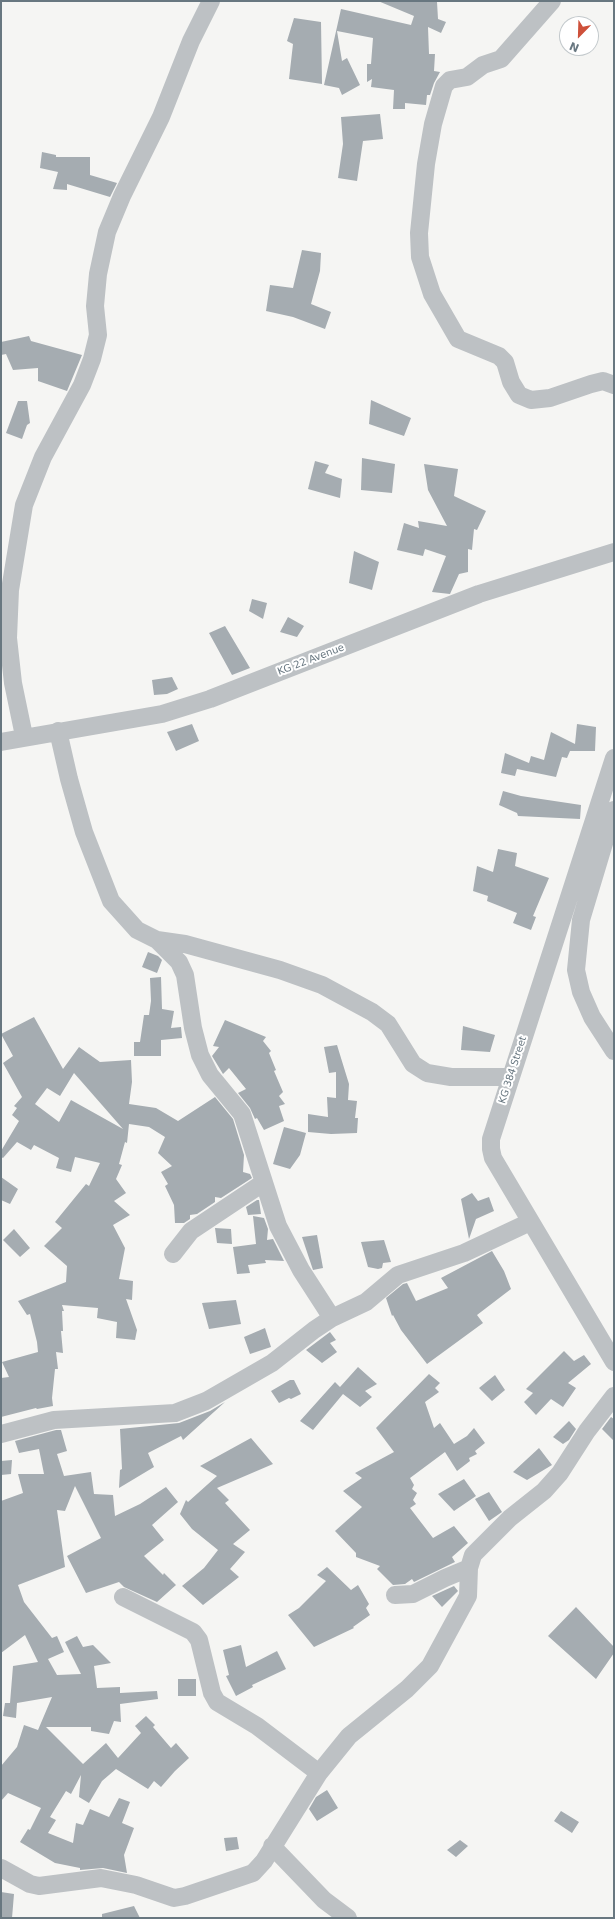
<!DOCTYPE html>
<html>
<head>
<meta charset="utf-8">
<style>
	body { margin:0 }
	#map { position:relative; width:615px; height:1919px; overflow:hidden; background:#f5f5f3; font-family:"DejaVu Sans",sans-serif }
	canvas { display:block }
	.frame { position:absolute; inset:0; border:2px solid #687780; pointer-events:none }
	.north { position:absolute; left:559px; top:16px; width:40px; height:40px; box-sizing:border-box; background:#fff; border:1px solid #c3c9cc; border-radius:50%; rotate:203deg; font-size:11px; font-weight:700; line-height:16px; text-align:center; color:#687780 }
	.north::after { content:''; display:block; margin:auto; width:14px; height:18px; background:#ce503a; clip-path:polygon(50% 0,100% 100%,50% 72%,0 100%) }
</style>
</head>
<body>
<div id="map">
<canvas width="615" height="1919"></canvas>
<div class="frame"></div>
<div class="north">N</div>
</div>
<script>
const context = document.querySelector('canvas').getContext('2d');
context.lineJoin = 'round';
function fillPath(path, color) {
  context.fillStyle = color;
  context.fill(path, 'evenodd');
}
function shape(rows) {
  const path = new Path2D();
  for (const r of rows) {
    path.moveTo(r[0], r[1]);
    for (let i = 2; i < r.length; i += 2) path.lineTo(r[i], r[i + 1]);
  }
  return path;
}
function trace(path, color, width, dash) {
  context.strokeStyle = color;
  context.lineWidth = width;
  context.lineCap = dash ? 'butt' : 'round';
  context.setLineDash(dash || []);
  context.stroke(path);
}
function label(font, color, halo, rows, align = 'center') {
  context.font = font + ' "DejaVu Sans",sans-serif';
  context.lineWidth = 4;
  context.setLineDash([]);
  context.textBaseline = 'middle';
  context.strokeStyle = halo;
  context.fillStyle = color;
  for (const [text, x, y, turn = 0] of rows) {
    context.save();
    context.translate(x, y);
    context.rotate((+turn || 0) * Math.PI / 180);
    context.textAlign = isNaN(turn) ? turn : align;
    if (halo) context.strokeText(text, 0, 0);
    context.fillText(text, 0, 0);
    context.restore();
  }
}
fillPath(shape([
	[378,1,437,2,438,19,446,22,441,33,428,27,429,54,435,54,434,71,440,72,434,83,430,95,427,95,426,105,405,103,405,109,393,109,394,90,371,87,372,79,367,82,367,64,371,64,373,38,337,31,342,61,347,58,360,85,342,95,339,88,324,85,341,9,411,25,414,16],
	[294,18,321,22,322,84,289,79,293,44,287,41],
	[380,114,383,139,363,141,357,181,338,178,343,144,341,117],
	[42,152,56,155,56,157,90,157,90,175,117,183,110,197,67,184,67,190,53,189,58,172,40,168],
	[302,250,321,253,320,271,311,304,331,312,325,329,293,317,266,311,270,285,293,288],
	[29,336,31,341,82,355,67,391,38,381,38,368,13,370,6,354,1,355,1,342],
	[371,400,411,418,404,436,369,424],
	[18,401,27,401,30,423,27,425,22,439,6,433],
	[362,458,395,464,392,493,361,490],
	[315,461,329,465,325,473,342,479,340,498,308,489],
	[424,464,458,469,454,496,486,511,477,530,474,529,472,550,468,549,468,572,459,574,450,594,432,592,446,556,425,549,423,556,397,550,404,523,419,528,418,521,447,526,428,490],
	[354,551,379,562,372,590,349,583],
	[252,599,267,603,263,619,249,611],
	[288,617,304,626,297,637,280,632],
	[225,626,250,668,232,675,209,633],
	[172,677,178,689,167,694,154,695,152,680],
	[192,724,199,741,176,751,167,732],
	[577,724,596,727,595,751,570,751,567,758,562,757,556,777,517,769,515,776,501,773,505,753,529,763,531,756,544,760,551,732,575,744],
	[503,791,521,796,581,805,580,819,518,816,517,813,499,805],
	[498,849,517,853,515,866,549,878,533,916,536,917,531,930,513,923,517,913,487,901,488,896,473,891,477,866,493,872],
	[148,952,158,956,162,960,157,973,142,967],
	[161,977,162,1009,174,1011,171,1028,181,1027,182,1038,161,1040,161,1056,134,1056,134,1042,140,1042,144,1015,149,1015,151,1001,150,978],
	[34,1017,63,1069,79,1047,100,1062,131,1060,132,1082,129,1104,156,1108,178,1121,215,1097,233,1119,244,1155,243,1172,250,1174,252,1178,221,1198,215,1197,215,1202,197,1214,190,1215,190,1219,184,1223,175,1223,174,1205,165,1186,168,1184,161,1172,172,1166,158,1153,165,1137,149,1127,129,1124,127,1143,125,1142,119,1164,122,1165,116,1179,126,1193,114,1201,130,1215,113,1225,125,1248,119,1279,133,1281,132,1300,126,1299,137,1330,135,1340,116,1338,117,1322,97,1318,98,1308,62,1305,64,1311,62,1311,63,1331,61,1331,63,1353,56,1352,58,1369,55,1369,52,1398,53,1406,37,1409,36,1408,1,1417,1,1378,9,1377,2,1362,38,1352,37,1342,30,1314,27,1315,18,1301,66,1282,67,1266,44,1246,62,1228,55,1222,86,1184,89,1186,100,1163,75,1157,71,1172,56,1168,59,1158,34,1145,31,1150,17,1142,3,1158,1,1157,1,1151,19,1121,12,1115,17,1108,14,1106,22,1097,3,1063,13,1056,1,1034],
	[74,1073,123,1129,71,1100,59,1122,35,1104,47,1088,60,1096],
	[225,1020,266,1037,263,1041,271,1051,269,1053,276,1070,274,1071,283,1092,279,1096,285,1104,279,1106,284,1121,264,1130,257,1118,255,1119,250,1108,238,1093,246,1089,229,1068,223,1074,212,1056,219,1047,213,1046],
	[463,1026,495,1035,490,1052,461,1050],
	[337,1045,349,1084,348,1100,357,1101,355,1118,358,1118,357,1133,331,1134,308,1132,308,1114,328,1117,327,1097,336,1098,336,1072,329,1073,324,1047],
	[284,1127,306,1133,300,1155,290,1169,273,1164],
	[1,1177,18,1189,10,1204,1,1200],
	[472,1193,478,1201,489,1197,494,1211,476,1219,469,1239,461,1199],
	[257,1200,259,1200,261,1214,248,1215,246,1207],
	[253,1216,264,1218,268,1229,267,1240,273,1239,284,1261,265,1260,266,1263,248,1265,250,1273,237,1274,233,1247,256,1244],
	[215,1228,231,1229,232,1244,217,1243],
	[14,1229,30,1248,20,1257,3,1240],
	[317,1235,323,1268,313,1270,302,1237],
	[384,1240,391,1262,383,1263,382,1268,378,1269,368,1267,361,1242],
	[492,1251,504,1271,511,1289,477,1315,483,1323,427,1364,401,1330,393,1315,392,1316,386,1298,403,1284,407,1283,416,1301,448,1288,441,1278],
	[236,1300,241,1324,209,1329,202,1303],
	[265,1328,271,1347,250,1354,244,1337],
	[330,1332,336,1340,330,1343,337,1352,322,1363,306,1350],
	[564,1351,574,1361,584,1355,591,1364,568,1383,576,1388,563,1407,551,1399,536,1415,524,1402,533,1393,526,1389],
	[358,1367,377,1384,365,1391,372,1397,360,1407,343,1394,313,1430,300,1421,335,1382,340,1387],
	[429,1374,440,1383,435,1388,439,1392,425,1402,434,1428,440,1423,454,1444,467,1436,474,1428,485,1443,475,1451,477,1454,469,1458,470,1461,457,1471,445,1452,410,1478,414,1485,412,1489,417,1493,413,1500,416,1504,410,1508,433,1538,454,1526,468,1543,452,1557,455,1562,414,1582,412,1579,405,1584,393,1585,377,1569,380,1566,356,1557,356,1553,335,1531,362,1507,343,1491,362,1478,355,1473,394,1452,376,1428],
	[495,1375,505,1390,492,1401,479,1388],
	[290,1380,294,1380,301,1394,291,1399,289,1398,279,1403,271,1391],
	[225,1402,183,1440,181,1436,148,1453,154,1467,119,1488,120,1470,122,1469,120,1429,179,1423,210,1411],
	[611,1417,614,1419,614,1441,602,1429],
	[569,1421,576,1429,569,1440,563,1444,553,1437],
	[56,1430,61,1430,67,1451,57,1454,64,1476,91,1472,94,1494,113,1495,115,1516,140,1504,166,1487,178,1502,152,1525,164,1540,144,1556,163,1575,164,1573,176,1585,157,1602,124,1587,119,1582,86,1593,67,1556,101,1538,75,1486,65,1511,57,1510,65,1567,18,1585,24,1602,52,1638,57,1636,64,1652,48,1659,57,1675,81,1674,65,1642,77,1636,83,1647,93,1645,111,1663,94,1666,97,1688,120,1687,120,1693,157,1691,158,1699,120,1704,121,1722,114,1721,109,1734,91,1731,91,1727,46,1727,83,1764,106,1743,118,1758,141,1733,135,1726,146,1716,155,1725,153,1727,171,1748,176,1743,189,1758,175,1771,161,1787,154,1781,148,1789,116,1769,102,1781,89,1803,79,1797,81,1775,71,1794,66,1791,50,1817,56,1820,48,1833,73,1843,76,1823,83,1825,90,1809,109,1817,119,1798,130,1802,122,1823,134,1828,124,1855,127,1873,103,1868,80,1870,80,1868,55,1863,20,1842,28,1829,30,1830,41,1808,8,1793,1,1801,1,1766,17,1747,24,1725,38,1730,52,1697,17,1703,16,1718,3,1716,5,1703,10,1703,13,1666,38,1662,25,1635,1,1653,1,1501,23,1493,18,1474,44,1474,39,1449,19,1453,15,1441],
	[251,1438,273,1464,217,1488,229,1500,225,1503,250,1530,233,1544,245,1552,230,1569,239,1577,203,1605,182,1586,204,1568,218,1550,192,1529,180,1514,186,1500,188,1502,217,1476,200,1466],
	[539,1448,552,1465,527,1480,513,1472],
	[12,1460,11,1474,1,1475,1,1461],
	[464,1479,476,1496,454,1511,438,1494],
	[489,1492,502,1512,489,1521,475,1499],
	[327,1567,351,1590,358,1585,369,1604,366,1608,370,1615,353,1627,354,1628,314,1647,288,1615,299,1608,326,1581,317,1575],
	[454,1586,458,1591,442,1607,432,1596],
	[576,1607,614,1647,614,1653,596,1679,548,1636],
	[241,1645,246,1667,277,1651,286,1669,252,1685,253,1687,236,1696,226,1676,229,1675,223,1650],
	[178,1679,196,1679,196,1696,178,1696],
	[327,1790,338,1808,317,1821,309,1809,316,1797],
	[561,1811,579,1822,572,1833,554,1821],
	[237,1837,239,1849,226,1851,224,1838],
	[460,1840,468,1846,456,1857,447,1850],
	[1,1892,14,1894,12,1918,1,1918],
	[134,1906,140,1918,102,1918,102,1914]
]), '#a5acb1');
trace(shape([
	[552,1,501,59,483,65,467,77,450,80,444,86,433,124,426,164,419,233,420,257,432,294,458,339,499,356,505,362,511,382,519,395,531,400,550,398,591,384,603,381,614,385],
	[58,731,69,779,84,832,111,901,137,930,157,940,179,962,185,975,193,1028,200,1055,210,1075,242,1114,278,1226,301,1270,332,1318],
	[24,736,13,683,8,638,10,590,24,505,43,457,82,385,92,359,98,335,95,306,98,274,107,232,122,196,161,117,191,41,211,1],
	[1,742,162,714,210,699,479,594,614,552],
	[614,758,491,1139,491,1149,493,1158,614,1362],
	[614,810,581,920,576,970,581,992,592,1017,614,1051],
	[157,940,185,944,280,970,322,985,372,1012,388,1024,413,1064,427,1073,451,1077,511,1077],
	[173,1254,191,1231,263,1183],
	[1,1434,54,1420,175,1413,206,1401,272,1363,314,1330,332,1318,366,1302,398,1275,464,1253,530,1222],
	[395,1595,413,1594,445,1578,469,1568],
	[123,1597,193,1632,199,1640,212,1693,217,1702,257,1726,319,1773],
	[272,1846,324,1900,348,1918],
	[1,1868,30,1884,39,1886,101,1878,136,1885,174,1898,185,1896,253,1873,264,1861,319,1773,349,1736,407,1689,430,1666,468,1596,469,1568,473,1555,510,1518,544,1491,560,1473,587,1431,614,1396]
]), '#bdc1c4', 18);
label('10px', '#687780', '#fff', [
	["KG 22 Avenue",311,660,-21],
	["KG 384 Street",513,1070,-72]
]);
</script>
</body>
</html>
